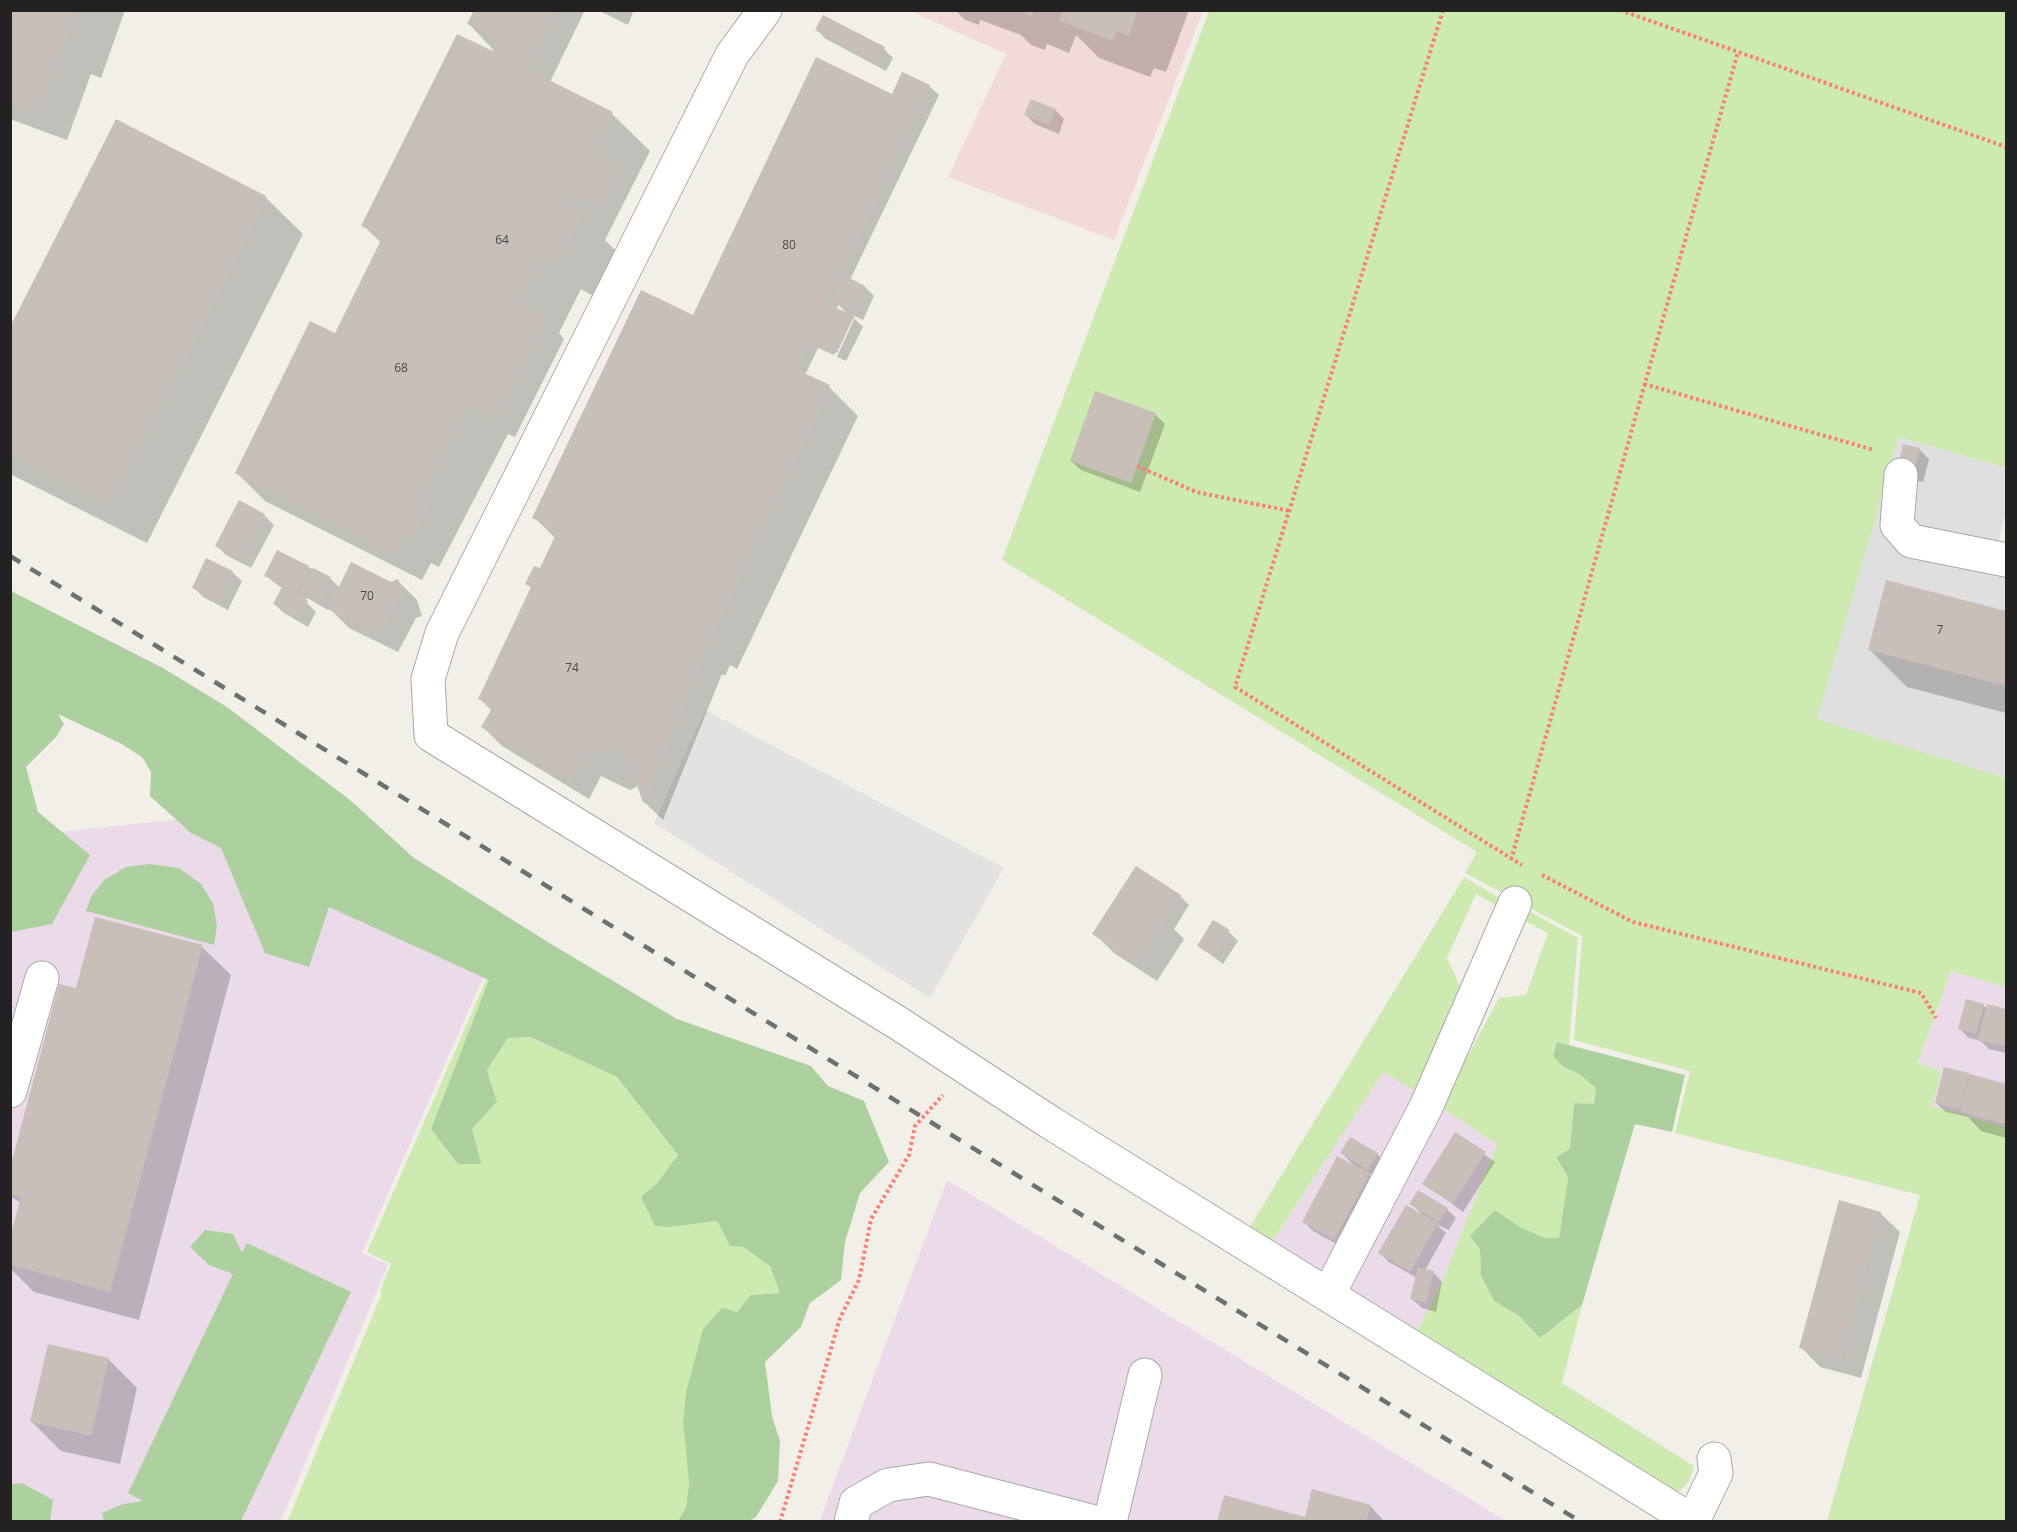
<!DOCTYPE html>
<html>
<head>
<meta charset="utf-8">
<style>
	body { margin:0 }
	#map { position:relative; width:2017px; height:1532px; overflow:hidden; background:#f2efe9; font-family:"Open Sans",sans-serif }
	canvas { display:block }
	.frame { position:absolute; inset:0; border:12px solid #222; pointer-events:none }
</style>
</head>
<body>
<div id="map">
<canvas width="2017" height="1532"></canvas>
<div class="frame"></div>
</div>
<script>
const context = document.querySelector('canvas').getContext('2d');
context.lineJoin = 'round';
function fillPath(path, color) {
  context.fillStyle = color;
  context.fill(path, 'evenodd');
}
function shape(rows) {
  const path = new Path2D();
  for (const r of rows) {
    path.moveTo(r[0], r[1]);
    for (let i = 2; i < r.length; i += 2) path.lineTo(r[i], r[i + 1]);
  }
  return path;
}
function trace(path, color, width, dash) {
  context.strokeStyle = color;
  context.lineWidth = width;
  context.lineCap = dash ? 'butt' : 'round';
  context.setLineDash(dash || []);
  context.stroke(path);
}
function label(font, color, halo, rows, align = 'center') {
  context.font = font + ' "Open Sans",sans-serif';
  context.lineWidth = 4.5;
  context.setLineDash([]);
  context.textBaseline = 'middle';
  context.strokeStyle = halo;
  context.fillStyle = color;
  for (const [text, x, y, turn = 0] of rows) {
    context.save();
    context.translate(x, y);
    context.rotate((+turn || 0) * Math.PI / 180);
    context.textAlign = isNaN(turn) ? turn : align;
    if (halo) context.strokeText(text, 0, 0);
    context.fillText(text, 0, 0);
    context.restore();
  }
}
fillPath(shape([
	[1899,437,2006,468,2006,510,1999,540,2006,543,2006,778,1816,719]
]), '#e0dfdf');
fillPath(shape([
	[911,11,1203,11,1114,240,948,177,1006,54]
]), '#f2dad9');
fillPath(shape([
	[227,814,486,971,362,1253,388,1264,281,1521,11,1521,10,837],
	[1951,971,2006,987,2006,1127,1932,1106,1918,1064],
	[1383,1071,1497,1144,1443,1280,1416,1333,1272,1242],
	[947,1180,1506,1521,819,1522]
]), '#ebdbe8');
fillPath(shape([
	[1209,11,2006,11,2006,468,1899,437,1817,719,2006,778,2006,987,1951,971,1918,1063,1941,1071,1932,1106,2006,1127,2006,1521,1827,1521,1920,1195,1675,1133,1690,1071,1574,1040,1582,936,1465,873,1477,852,1002,560],
	[1464,877,1503,900,1495,905,1476,894,1447,958,1463,993,1418,1093,1383,1072,1272,1242,1249,1228],
	[1527,910,1578,938,1569,1045,1557,1042,1562,1066,1579,1074,1596,1088,1594,1104,1574,1103,1568,1177,1559,1238,1545,1238,1520,1227,1495,1210,1480,1249,1481,1276,1494,1301,1519,1316,1540,1338,1582,1305,1562,1383,1694,1466,1689,1481,1680,1491,1669,1491,1416,1333,1443,1280,1497,1144,1440,1107,1499,998,1526,995,1548,933,1523,920],
	[487,978,490,980,472,1129,497,1102,487,1070,508,1038,529,1037,617,1077,678,1155,657,1183,641,1197,670,1227,717,1221,730,1246,743,1247,770,1266,780,1293,751,1295,694,1366,686,1393,683,1422,689,1484,686,1507,678,1521,287,1522,382,1293,380,1291,391,1264,367,1252]
]), '#cdebb0');
fillPath(shape([
	[11,591,163,668,227,707,350,800,414,858,551,944,677,1019,811,1066,828,1086,864,1101,889,1162,860,1193,845,1242,841,1280,810,1303,801,1327,765,1362,772,1416,780,1441,778,1481,756,1517,749,1521,678,1521,686,1507,689,1484,683,1422,686,1392,703,1329,722,1308,737,1312,751,1295,780,1293,770,1266,743,1247,730,1246,717,1221,670,1227,655,1226,641,1197,657,1183,678,1155,617,1077,530,1037,508,1038,487,1070,497,1102,472,1129,481,1164,458,1164,431,1129,489,980,329,907,309,967,265,953,221,848,191,833,150,796,151,772,143,758,122,744,58,714,64,724,56,737,26,767,38,812,90,855,52,924,11,932],
	[149,864,179,868,201,884,213,903,217,926,214,945,86,911,91,897,104,880,126,867],
	[1557,1042,1685,1075,1672,1132,1635,1124,1582,1305,1540,1338,1519,1316,1494,1301,1481,1276,1480,1249,1470,1236,1495,1210,1520,1227,1545,1238,1559,1238,1568,1177,1556,1157,1570,1149,1574,1103,1594,1104,1596,1088,1579,1074,1562,1066,1553,1056],
	[205,1230,233,1234,242,1253,247,1243,351,1292,241,1521,104,1521,102,1513,123,1504,143,1501,128,1493,233,1274,209,1265,190,1247],
	[22,1483,53,1500,50,1521,11,1521,11,1484]
]), '#add19e');
fillPath(shape([
	[705,710,1004,868,930,998,654,823]
]), '#e2e2e2');
fillPath(shape([
	[10,10,125,10,101,78,91,74,67,140,10,119],
	[476,10,585,10,550,82,612,114,650,151,605,240,618,253,595,297,581,289,559,333,564,339,515,437,508,434,439,567,431,563,422,580,265,501,236,472,335,335,381,243,363,225,500,57,469,24],
	[598,10,634,10,628,25],
	[955,10,1189,10,1166,72,1154,68,1150,77,1099,58,1076,35,1069,53,1047,44,1045,50,1031,45,1021,35,980,20,979,25,965,20],
	[817,30,884,49,893,58,886,71,826,39],
	[929,86,939,95,850,280,865,287,874,296,863,320,850,314,863,327,846,361,837,357,854,319,851,319,834,355,818,348,805,375,829,387,858,416,737,669,730,665,725,676,722,674,663,820,644,802,639,786,630,790,601,776,589,799,502,746,483,727,492,711,479,698,532,589,527,584,541,570,556,539,534,517,699,320,892,96],
	[839,305,848,315,836,309],
	[1055,110,1064,119,1059,134,1035,124,1026,115],
	[265,197,303,234,147,543,10,474,10,330],
	[1096,393,1156,415,1165,424,1140,492,1081,470,1071,461],
	[1919,449,1929,459,1923,482,1908,479],
	[240,502,264,515,274,525,251,568,226,555,217,546],
	[278,552,330,578,340,588,398,581,417,600,422,616,416,618,398,652,349,628,329,608,328,610,307,598,305,601,316,612,308,627,284,613,274,604,283,589,266,576],
	[232,572,242,581,228,610,203,597,194,588],
	[1887,582,2006,612,2006,713,1907,687,1870,650],
	[1180,896,1189,905,1174,929,1184,939,1157,981,1114,953,1094,933],
	[1229,932,1238,941,1223,964,1199,946],
	[202,947,231,975,139,1320,34,1292,10,1268,10,1242,21,1203,10,1196,10,1174,77,990],
	[1983,1005,1987,1009,1988,1005,2006,1010,2006,1053,1989,1049,1981,1041,1969,1038,1960,1029],
	[1968,1075,2006,1085,2006,1138,1981,1131,1968,1117,1946,1112,1936,1103],
	[1455,1134,1495,1162,1463,1212,1424,1183],
	[1342,1153,1377,1154,1386,1164,1378,1178,1368,1173,1378,1184,1344,1248,1313,1231,1304,1222,1354,1166],
	[1411,1203,1447,1209,1456,1218,1449,1230,1436,1224,1446,1233,1425,1270,1433,1272,1442,1282,1436,1312,1422,1308,1412,1299,1417,1278,1389,1262,1380,1253,1422,1214],
	[1880,1213,1900,1232,1861,1378,1820,1367,1801,1347],
	[108,1359,137,1388,120,1464,61,1451,32,1422],
	[1370,1506,1385,1522,1218,1522,1306,1519]
]), '#0003');
fillPath(shape([
	[10,10,75,10,38,112,10,102],
	[474,10,556,10,527,69,613,112,593,153,622,168,602,207,573,193,566,206,581,214,558,261,543,253,517,304,546,318,495,419,467,404,420,499,428,503,410,539,402,535,393,553,235,473,310,321,335,333,383,236,361,226,457,34,493,51,498,40,467,24],
	[1017,10,1034,10,1032,16],
	[1063,10,1138,10,1129,36,1117,31,1113,41,1059,21],
	[823,15,885,47,877,62,815,30],
	[816,57,892,94,902,72,930,85,826,303,854,316,837,353,809,339,795,369,830,385,708,641,643,803,632,769,618,741,617,744,591,753,586,751,570,780,481,727,493,707,478,699,531,587,525,584,534,566,540,568,558,530,532,518,641,290,693,315],
	[1031,99,1056,109,1049,125,1024,115],
	[116,119,266,196,109,506,10,456,10,327],
	[846,276,865,286,853,312,834,302],
	[1095,391,1156,413,1131,483,1070,461],
	[1903,444,1920,448,1914,474,1897,470],
	[239,500,265,514,242,560,215,546],
	[277,550,309,566,296,592,264,576],
	[206,558,233,571,218,601,192,588],
	[351,562,391,582,398,579,403,596,396,599,379,634,328,609],
	[313,568,331,577,318,602,301,593],
	[1886,580,2006,611,2006,686,1868,650],
	[282,587,308,601,299,618,273,604],
	[1136,866,1181,895,1137,963,1092,934],
	[95,917,203,945,110,1292,10,1265,10,1237,21,1197,10,1194,10,1168,59,984,76,988],
	[1213,920,1230,930,1213,956,1197,946],
	[1966,999,1984,1004,1976,1034,1958,1029],
	[1987,1004,2006,1009,2006,1047,1978,1040],
	[1944,1067,1969,1073,1960,1109,1935,1103],
	[1970,1074,2006,1084,2006,1124,1960,1112],
	[1455,1132,1486,1152,1453,1204,1422,1184],
	[1350,1137,1378,1153,1368,1170,1340,1153],
	[1337,1156,1370,1173,1334,1240,1302,1222],
	[1418,1190,1448,1208,1439,1222,1409,1204],
	[1839,1200,1881,1212,1841,1360,1799,1348],
	[1406,1205,1438,1223,1410,1272,1378,1253],
	[1418,1267,1434,1271,1426,1303,1410,1299],
	[48,1344,109,1358,91,1436,30,1422],
	[1312,1489,1371,1505,1366,1522,1217,1522,1224,1495,1305,1517]
]), '#c7bfb8');
const minor = shape([
	[765,10,732,55,442,633,428,679,431,735,898,1023,1051,1123,1694,1522],
	[1901,475,1897,525,1911,541,2006,560],
	[10,1091,42,978],
	[1329,1293,1426,1107,1515,903],
	[1693,1521,1716,1473,1714,1459],
	[851,1522,856,1503,888,1485,929,1479,1094,1522],
	[1110,1522,1145,1375]
]);
trace(minor, '#a9a9a9', 35);
trace(shape([
	[1443,10,1235,687,1522,865],
	[1620,10,2006,147],
	[1644,384,1874,450],
	[1137,466,1196,492,1290,511],
	[1511,860,1738,52],
	[1542,875,1633,922,1921,993,1936,1018],
	[780,1522,840,1318,859,1280,871,1219,909,1155,915,1126,943,1095]
]), '#fa8072', 4, [3, 3]);
trace(minor, '#fff', 33);
trace(shape([
	[10,556,1581,1522]
]), '#707070', 4.5, [12, 12]);
label('12px', '#4b4948', null, [
	["64",502,241],
	["80",789,246],
	["68",401,369],
	["70",367,597],
	["7",1940,631],
	["74",572,669]
]);
</script>
</body>
</html>
